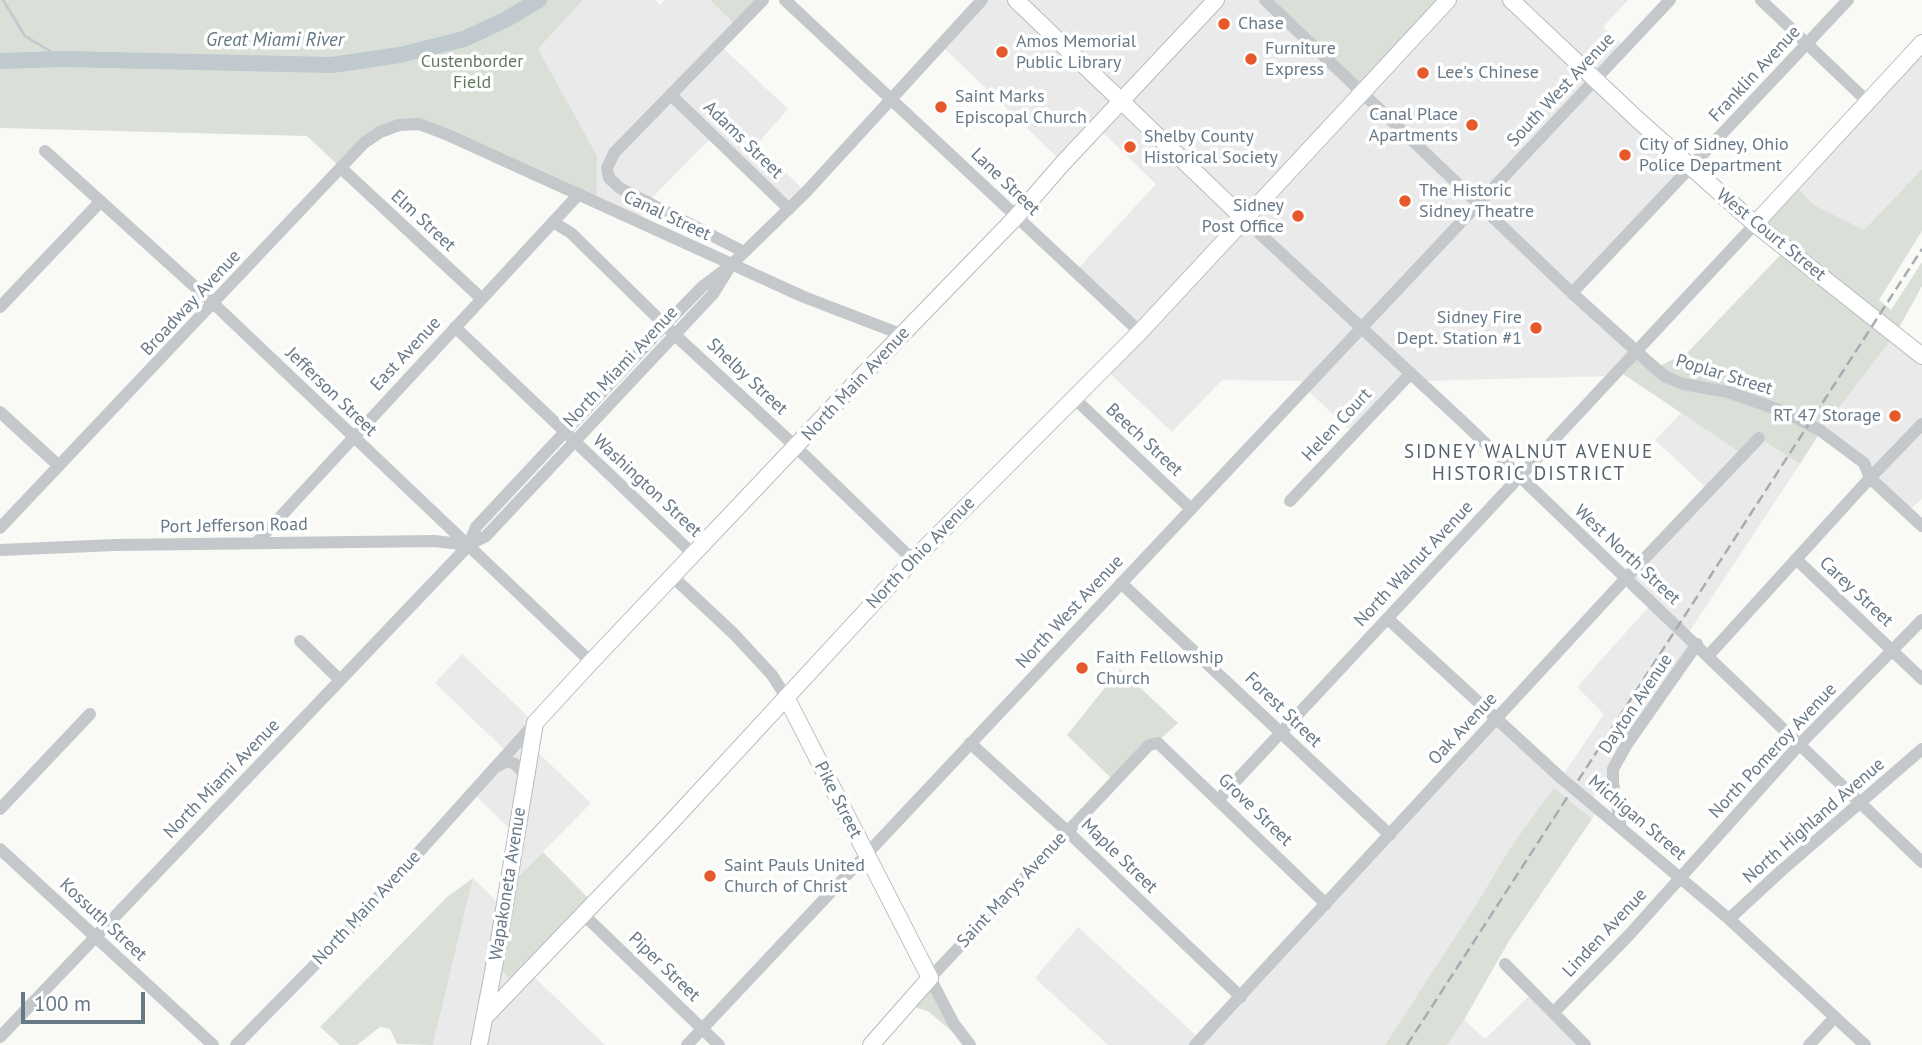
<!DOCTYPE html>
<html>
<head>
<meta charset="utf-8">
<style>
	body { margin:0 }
	#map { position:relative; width:1922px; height:1045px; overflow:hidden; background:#f9f9f6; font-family:"PT Sans",sans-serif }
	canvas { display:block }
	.scale { position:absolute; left:21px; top:992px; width:124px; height:32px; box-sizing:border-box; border:4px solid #677887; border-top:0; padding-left:9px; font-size:21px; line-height:24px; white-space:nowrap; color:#677887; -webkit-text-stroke:5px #fff; paint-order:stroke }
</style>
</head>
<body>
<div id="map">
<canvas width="1922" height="1045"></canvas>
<div class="scale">100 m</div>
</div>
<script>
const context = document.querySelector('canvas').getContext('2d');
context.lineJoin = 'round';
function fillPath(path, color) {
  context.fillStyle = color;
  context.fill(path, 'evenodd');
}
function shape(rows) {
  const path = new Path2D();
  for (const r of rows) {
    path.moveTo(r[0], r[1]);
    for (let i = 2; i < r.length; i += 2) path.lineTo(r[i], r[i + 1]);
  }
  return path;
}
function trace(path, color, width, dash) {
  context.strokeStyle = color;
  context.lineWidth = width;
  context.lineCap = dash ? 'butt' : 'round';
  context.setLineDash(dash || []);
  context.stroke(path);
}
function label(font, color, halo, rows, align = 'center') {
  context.font = font + ' "PT Sans",sans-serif';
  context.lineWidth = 7;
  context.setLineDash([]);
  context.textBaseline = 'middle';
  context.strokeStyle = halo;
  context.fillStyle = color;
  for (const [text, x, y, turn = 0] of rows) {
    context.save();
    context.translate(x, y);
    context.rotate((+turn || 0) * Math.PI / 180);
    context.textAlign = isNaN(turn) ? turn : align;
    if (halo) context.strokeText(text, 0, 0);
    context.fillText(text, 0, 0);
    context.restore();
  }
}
fillPath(shape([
	[583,0,656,0,660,5,665,0,710,0,737,27,721,46,788,109,757,144,806,192,789,209,713,136,648,202,639,222,596,202,538,49],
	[982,0,1628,0,1603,27,1625,47,1595,79,1690,168,1572,293,1634,351,1611,376,1419,381,1411,374,1353,433,1304,387,1309,381,1222,380,1172,432,1104,368,1139,332,1075,272,1156,184,1097,127,1063,163,941,45],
	[1922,43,1922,169,1864,230,1814,205,1792,183],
	[1895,335,1922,356,1922,499,1907,512,1864,463,1821,431],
	[1682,412,1744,454,1759,438,1800,464,1687,635,1697,644,1627,744,1591,802,1599,809,1592,819,1554,789,1512,845,1479,900,1385,1045,1108,1045,1035,978,1078,927,1200,1039,1496,719,1561,778,1604,714,1577,687,1652,603,1626,578,1710,491,1655,440],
	[462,654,535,723,531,746,591,803,508,887,516,835,473,793,508,753,435,683],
	[473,878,504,909,529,972,605,1045,433,1045],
	[1533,992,1585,1045,1447,1045,1464,1020,1485,1039]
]), '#e9eae9');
fillPath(shape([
	[0,0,583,0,538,49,597,156,596,202,419,124,380,132,341,168,307,136,0,128],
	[710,0,763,0,737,27],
	[1265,0,1448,0,1362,92],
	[1922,169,1922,231,1879,300,1891,310,1922,262,1922,286,1895,335,1821,431,1800,464,1759,438,1744,455,1617,370,1634,351,1655,368,1687,353,1786,249,1755,224,1792,183,1814,205,1864,230],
	[1120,669,1178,723,1114,781,1067,735],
	[1554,788,1592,819,1509,941,1464,1020,1447,1045,1385,1045,1479,900,1512,845],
	[543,852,594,904,513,978,508,977,500,969,508,887],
	[473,878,433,1045,397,1044,390,1029,380,1027,357,1045,340,1045,320,1027,447,897],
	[930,978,968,1045,929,1012,915,1007]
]), '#dae0d7');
trace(shape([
	[3,0,25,36,63,59]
]), '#bfc9ce', 2.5);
trace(shape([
	[0,61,63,59,332,65,400,55,464,39,505,20,539,0]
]), '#bfc9ce', 16);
const major = shape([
	[1016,0,1244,219],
	[1511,0,1637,119,1755,224,1922,356],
	[1755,224,1922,43],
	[786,697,930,978,871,1045],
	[484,1018,664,830,913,560,1140,332,1448,0],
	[479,1045,498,946,535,723,591,662,861,377,1016,217,1063,163,1216,0]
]);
trace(major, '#b7bbbf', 18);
trace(shape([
	[785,0,1140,332],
	[1265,0,1572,293,1655,368,1666,377,1683,384,1728,392,1785,412,1821,431,1864,463,1870,478,1922,526],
	[1761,0,1868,102],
	[672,96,789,209],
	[45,151,214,304,591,662],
	[341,168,482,299],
	[1244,219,1462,421,1922,862],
	[553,222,571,233,674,334,796,447,913,560],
	[744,252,620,188,609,178,607,168,614,153,763,0],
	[1572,293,1848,0],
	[0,307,101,201],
	[455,327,693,554],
	[1074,398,1190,508],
	[0,412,59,466],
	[1290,501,1411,373],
	[0,528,364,143,380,132,399,125,419,124,448,135,804,297,903,335],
	[256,543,579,194],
	[469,545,476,527,665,325,702,287,731,265,806,192,982,0],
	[0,550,115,545,435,541,468,545],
	[1796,559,1922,679],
	[673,577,734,634,772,675,786,697],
	[1121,583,1390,835],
	[1388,619,1561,778],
	[300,641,340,680],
	[1708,656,1870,478,1922,424],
	[970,743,1067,831,1241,997],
	[496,767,507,761,515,764,521,770,525,782],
	[1219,799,1755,224],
	[1591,803,1729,919,1865,1045],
	[0,809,90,714],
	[1621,828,1613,783,1613,769,1627,744,1697,644],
	[0,849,213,1045],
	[584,915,719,1045],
	[1729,919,1781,871,1922,749],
	[1505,964,1585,1045],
	[1554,1012,1630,934,1799,745,1922,620],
	[0,1037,469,545,486,536,713,294,731,265],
	[236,1045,346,933,535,723],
	[687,1045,1670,0],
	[970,1045,954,1024,930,978,1149,745,1158,743,1326,904],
	[1195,1045,1626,578,1759,438],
	[1809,1045,1835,1017]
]), '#c4c8cb', 12);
trace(major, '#fff', 16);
trace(shape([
	[1407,1045,1922,249]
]), '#a6acb2', 2.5, [10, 5]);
trace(shape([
	[1561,778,1591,803]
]), '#c4c8cb', 12);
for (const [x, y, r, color] of [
	[1224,24,7,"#e5592a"],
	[1002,52,7,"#e5592a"],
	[1251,59,7,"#e5592a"],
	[1423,73,7,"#e5592a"],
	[941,107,7,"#e5592a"],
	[1472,125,7,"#e5592a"],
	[1130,147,7,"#e5592a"],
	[1625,155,7,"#e5592a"],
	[1405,201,7,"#e5592a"],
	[1298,216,7,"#e5592a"],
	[1536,328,7,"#e5592a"],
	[1895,416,7,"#e5592a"],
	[1082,668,7,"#e5592a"],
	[710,876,7,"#e5592a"]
]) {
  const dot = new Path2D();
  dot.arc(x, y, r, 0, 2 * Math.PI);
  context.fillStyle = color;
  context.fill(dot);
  trace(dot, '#fff', 2.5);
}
label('18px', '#677887', '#fff', [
	["Chase",1238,24],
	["Amos Memorial",1016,42],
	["Public Library",1016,63],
	["Furniture",1265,49],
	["Express",1265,70],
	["Lee's Chinese",1437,73],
	["Saint Marks",955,97],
	["Episcopal Church",955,118],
	["Canal Place",1458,115,"right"],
	["Apartments",1458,136,"right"],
	["Shelby County",1144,137],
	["Historical Society",1144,158],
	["City of Sidney, Ohio",1639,145],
	["Police Department",1639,166],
	["The Historic",1419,191],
	["Sidney Theatre",1419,212],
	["Sidney",1284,206,"right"],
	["Post Office",1284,227,"right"],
	["Sidney Fire",1522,318,"right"],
	["Dept. Station #1",1522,339,"right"],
	["RT 47 Storage",1881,416,"right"],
	["Faith Fellowship",1096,658],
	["Church",1096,679],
	["Saint Pauls United",724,866],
	["Church of Christ",724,887]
], 'left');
label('18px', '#667962', '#fff', [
	["Custenborder",472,62],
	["Field",472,83]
]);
label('18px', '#677887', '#fff', [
	["Franklin Avenue",1755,74,-47],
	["South West Avenue",1561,90,-47],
	["Adams Street",743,140,44],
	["Lane Street",1005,182,44],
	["Canal Street",667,216,25],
	["Elm Street",423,221,43],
	["West Court Street",1771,235,39],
	["Broadway Avenue",191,303,-47],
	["East Avenue",406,354,-47],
	["North Miami Avenue",621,367,-47],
	["Poplar Street",1724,375,17],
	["Shelby Street",747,377,43],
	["North Main Avenue",856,384,-47],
	["Jefferson Street",331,392,44],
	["Helen Court",1337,425,-47],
	["Beech Street",1144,440,43],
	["Washington Street",647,486,43],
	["Port Jefferson Road",234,526,-1],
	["North Ohio Avenue",921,553,-46],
	["West North Street",1627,555,43],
	["North Walnut Avenue",1414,564,-47],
	["Carey Street",1856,592,43],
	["North West Avenue",1070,612,-47],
	["Dayton Avenue",1636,704,-56],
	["Forest Street",1283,710,44],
	["Oak Avenue",1463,729,-47],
	["North Pomeroy Avenue",1773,751,-47],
	["North Miami Avenue",222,779,-46],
	["Pike Street",838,800,63],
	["Grove Street",1255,810,44],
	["Michigan Street",1637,818,40],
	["North Highland Avenue",1814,821,-41],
	["Maple Street",1119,856,44],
	["Wapakoneta Avenue",508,884,-81],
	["Saint Marys Avenue",1012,890,-47],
	["North Main Avenue",367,908,-47],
	["Kossuth Street",103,920,43],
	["Linden Avenue",1605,933,-47],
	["Piper Street",664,967,44]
]);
label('italic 19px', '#637983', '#fff', [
	["Great Miami River",275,41]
]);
context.letterSpacing = '2px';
label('19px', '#55626c', '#fff', [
	["SIDNEY WALNUT AVENUE",1529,453],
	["HISTORIC DISTRICT",1529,475]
]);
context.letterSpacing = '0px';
</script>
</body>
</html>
